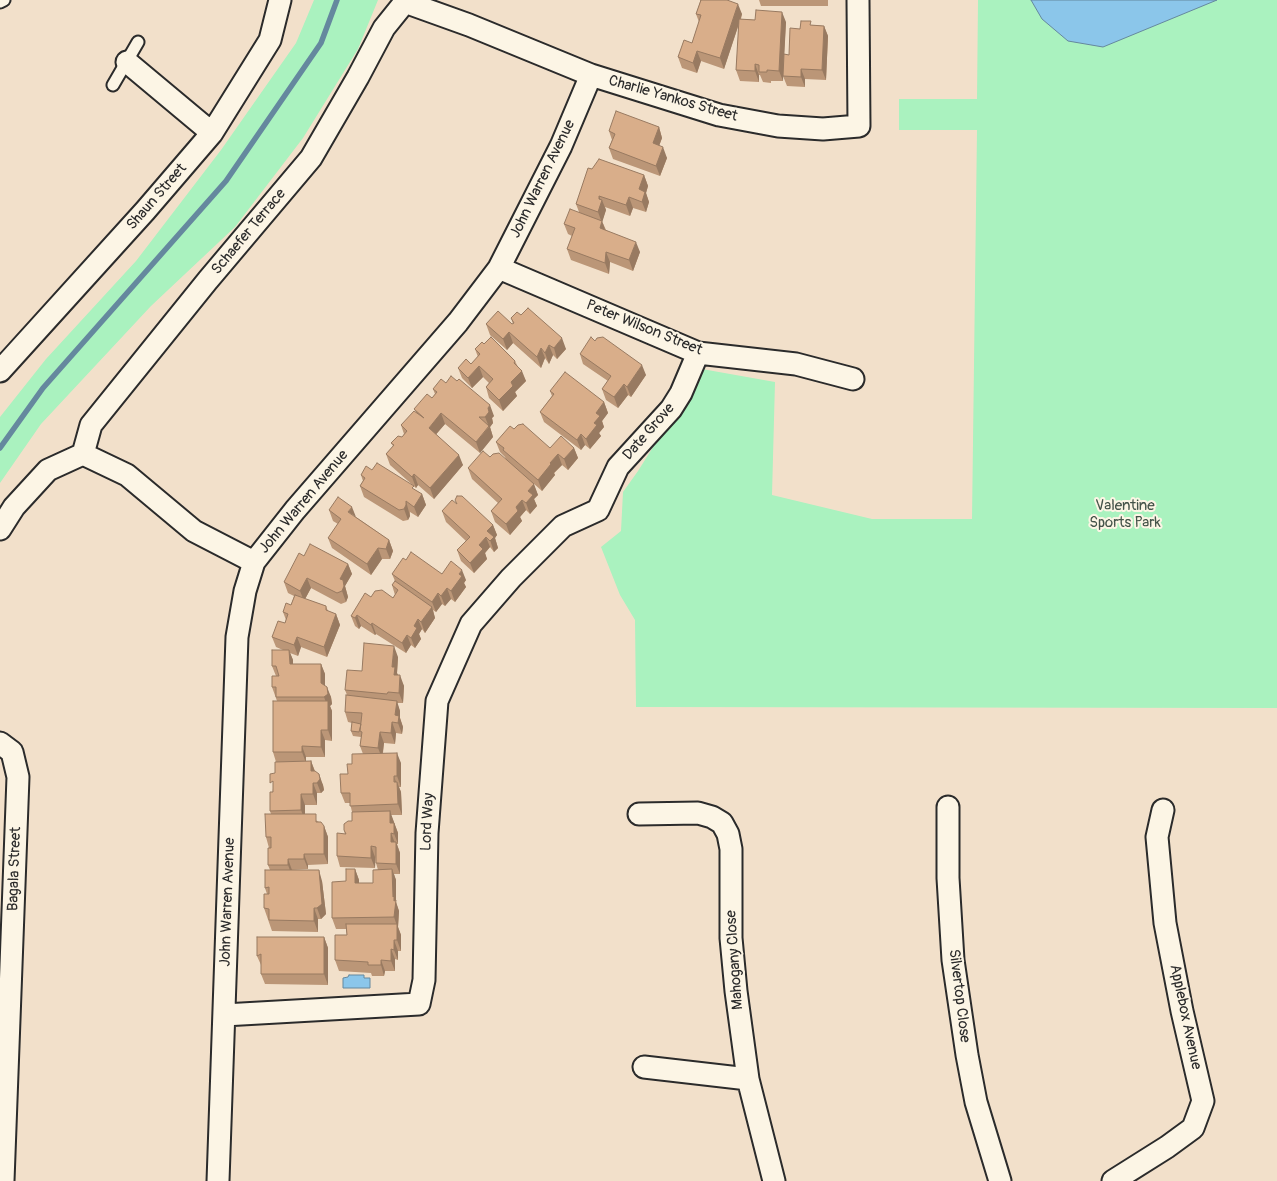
<!DOCTYPE html>
<html>
<head>
<meta charset="utf-8">
<style>
	body { margin:0 }
	canvas { display:block; background:#f2e0ca }
</style>
</head>
<body>
<canvas width="1277" height="1181"></canvas>
<script>
const context = document.querySelector('canvas').getContext('2d');
context.lineJoin = 'round';
function fillPath(path, color) {
  context.fillStyle = color;
  context.fill(path, 'evenodd');
}
function shape(rows) {
  const path = new Path2D();
  for (const r of rows) {
    path.moveTo(r[0], r[1]);
    for (let i = 2; i < r.length; i += 2) path.lineTo(r[i], r[i + 1]);
  }
  return path;
}
function trace(path, color, width, dash) {
  context.strokeStyle = color;
  context.lineWidth = width;
  context.lineCap = dash ? 'butt' : 'round';
  context.setLineDash(dash || []);
  context.stroke(path);
}
function label(font, color, halo, rows, align = 'center') {
  context.font = font + ' Pangolin,sans-serif';
  context.lineWidth = 4;
  context.setLineDash([]);
  context.textBaseline = 'middle';
  context.strokeStyle = halo;
  context.fillStyle = color;
  for (const [text, x, y, turn = 0] of rows) {
    context.save();
    context.translate(x, y);
    context.rotate((+turn || 0) * Math.PI / 180);
    context.textAlign = isNaN(turn) ? turn : align;
    if (halo) context.strokeText(text, 0, 0);
    context.fillText(text, 0, 0);
    context.restore();
  }
}
fillPath(shape([
	[314,0,378,0,358,49,303,138,235,227,151,306,41,424,0,483,0,417,46,359,136,261,221,150,296,43],
	[978,0,1277,0,1277,708,636,707,635,620,620,595,601,547,621,531,623,492,638,471,702,369,775,382,772,495,872,519,972,519,977,130,899,130,899,99,977,99]
]), '#aaf2bf');
const water = shape([
	[1031,0,1217,0,1103,47,1068,41,1042,19,1031,0],
	[349,975,364,975,364,978,370,978,370,988,343,988,343,978,348,977,349,975]
]);
fillPath(water, '#8bc6ea');
trace(water, '#65889e', 1);
trace(shape([
	[0,448,43,388,226,181,321,43,337,0]
]), '#65889e', 5.5);
const service = shape([
	[0,2,4,0],
	[113,85,138,42]
]);
const minor = shape([
	[405,2,469,25,591,75,719,115,778,126,823,129,859,126,858,0],
	[127,62,212,133],
	[499,268,698,353,796,364,853,379],
	[0,371,145,211,212,133,270,40,280,0],
	[83,454,91,425,208,280,311,158,358,77,384,28,405,2],
	[83,454,127,475,194,531,254,562],
	[0,529,14,507,48,470,83,454],
	[0,743,12,752,18,777,3,1181],
	[948,807,948,878,953,960,967,1055,976,1102,1000,1181],
	[639,814,698,813,712,817,722,823,728,834,731,849,731,938,736,991,748,1079,774,1181],
	[224,1015,419,1004,424,980,427,833,437,701,471,624,511,578,563,526,598,510,618,467,671,409,681,393,698,353],
	[644,1067,748,1079],
	[218,1181,237,637,245,591,254,562,295,510,458,322,499,268,561,146,591,75],
	[1113,1181,1167,1147,1193,1128,1203,1101,1182,1011,1165,923,1157,837,1163,810]
]);
trace(service, '#2b2b2b', 15);
trace(minor, '#2b2b2b', 25);
trace(service, '#fcf5e5', 11);
trace(minor, '#fcf5e5', 21);
fillPath(shape([
	[700,0,727,0,742,14,741,19,786,22,784,54,789,55,800,29,812,25,824,26,828,36,826,80,805,79,805,87,787,86,783,76,783,81,771,81,771,83,763,82,760,75,759,75,759,82,740,81,736,70,739,24,724,69,701,61,697,73,682,68,678,57,692,43,699,22,696,14,700,2],
	[759,0,828,0,828,6,761,6],
	[659,127,662,138,659,146,667,158,660,176,613,159,609,148,612,140,609,131],
	[592,169,644,175,648,186,646,193,649,202,646,212,633,208,630,216,605,207,606,210,602,221,606,230,640,252,633,271,610,262,609,274,571,260,567,249,572,236,568,234,564,224,579,212,576,204],
	[521,315,566,349,557,359,553,355,549,364,545,358,541,368,513,343,507,350,490,335,486,324,513,324,511,318],
	[595,341,646,375,631,397,628,395,618,408,606,400,602,389,608,381,583,364,580,354],
	[484,344,515,361,517,365,526,381,515,392,517,396,503,411,489,398,486,387,489,383,483,377,472,388,462,378,458,368,471,364,478,357,475,349],
	[446,383,494,416,492,418,493,423,490,427,493,437,480,453,445,424,436,434,463,465,434,499,418,485,416,488,390,465,386,454,393,446,391,443,402,437,404,434,401,425,416,412,414,409,432,398,435,394,433,389],
	[550,391,604,402,608,413,602,421,604,427,599,433,601,436,590,449,585,445,581,450,544,422,540,412,552,396],
	[514,429,550,448,574,448,578,458,568,470,562,465,554,473,555,475,542,491,533,483,538,495,534,499,537,506,530,514,526,510,520,517,522,521,510,535,495,522,491,511,498,503,472,479,468,468,490,457,506,460,505,457,500,452,496,442],
	[372,470,415,490,422,494,426,505,418,517,410,512,410,516,408,520,403,521,364,497,360,486,363,481,361,475],
	[457,504,493,525,497,535,495,538,498,548,494,552,490,547,485,553,487,559,474,573,461,561,457,550,466,541,446,522,442,511],
	[329,510,356,517,389,540,393,551,390,559,382,559,371,575,332,548,328,538,338,524,333,521],
	[304,556,348,564,352,574,345,586,348,597,346,602,341,604,311,588,305,599,326,606,328,611,336,614,340,625,327,657,301,647,298,656,290,653,293,660,293,664,321,664,325,674,325,686,331,697,332,704,330,706,332,711,332,741,325,740,325,757,306,757,306,761,311,761,315,771,323,785,324,790,321,793,317,793,317,805,305,805,305,814,319,822,324,826,328,837,328,864,308,865,308,869,292,870,322,881,326,914,321,919,318,919,318,932,272,931,264,908,267,894,265,888,270,870,268,865,269,848,266,837,271,814,270,811,275,773,276,762,273,752,277,701,272,687,276,676,272,666,283,650,276,647,272,637,285,623,286,620,283,612,291,605,294,596,288,593,284,582],
	[406,560,442,574,466,580,464,583,466,587,455,602,451,599,445,606,442,604,436,612,433,610,435,618,425,633,422,629,419,634,421,639,415,648,411,645,406,653,376,634,375,635,361,626,359,629,355,626,351,616,371,597,393,598,395,595,392,585,395,581,392,574],
	[398,657,397,673,404,686,403,703,397,703,400,711,400,718,403,727,402,734,396,733,395,744,384,743,383,753,401,763,401,787,399,787,401,792,402,815,391,815,398,833,398,844,397,844,400,853,400,874,394,874,396,880,396,902,399,911,398,927,401,935,401,951,398,951,398,960,395,959,395,971,385,971,384,976,372,976,371,973,339,971,335,960,347,935,346,929,336,929,332,918,346,881,355,869,359,880,359,883,373,883,378,870,376,863,376,857,375,868,340,867,337,856,345,834,344,830,352,821,352,812,350,803,345,803,341,793,352,764,363,754,360,746,361,737,353,736,351,731,352,723,348,722,345,712,347,695,345,690,362,671],
	[257,937,324,937,328,948,328,985,265,984,261,974,261,965,257,956]
]), '#bb9677');
fillPath(shape([
	[738,4,742,14,724,69,720,58],
	[782,12,786,22,783,81,779,71],
	[824,26,828,36,826,80,822,70],
	[697,51,701,61,697,73,693,63],
	[755,64,759,75,759,82,755,71],
	[801,69,805,79,805,87,801,77],
	[659,127,662,138,656,154,653,143],
	[663,147,667,158,660,176,656,166],
	[644,175,648,186,646,193,649,202,646,212,642,202,639,189],
	[599,196,601,201,602,200,606,210,602,223,598,212],
	[629,197,633,208,630,216,626,205],
	[602,221,606,232,600,228],
	[636,242,640,252,633,271,629,260],
	[606,252,610,262,609,274,605,263],
	[509,332,513,343,507,350,503,339],
	[562,338,566,349,557,359,554,348],
	[549,345,553,355,549,364,545,353],
	[541,348,545,358,541,368,537,357],
	[642,365,646,375,631,397,627,387],
	[479,366,483,377,472,388,468,378],
	[522,371,526,381,515,392,517,396,503,411,499,400,511,382],
	[624,384,628,395,618,408,614,397],
	[604,402,608,413,602,421,604,427,599,433,601,436,590,449,586,439,596,413],
	[490,405,494,416,492,418,493,423,490,427,493,437,480,453,476,442,489,427,485,417,488,408],
	[441,413,445,424,433,438,429,428],
	[581,434,585,445,581,450,577,440],
	[574,448,578,458,568,470,564,459],
	[558,454,562,465,554,473,555,475,542,491,538,480,550,463],
	[459,455,463,465,434,499,430,488],
	[414,474,418,485,416,488,412,477],
	[534,484,538,495,534,499,537,506,530,514,526,503,528,491],
	[422,494,426,505,418,517,414,507],
	[522,500,526,510,520,517,522,521,510,535,506,524,516,507],
	[406,501,410,516,408,520,404,509],
	[352,507,356,517,348,512],
	[493,525,497,535,495,538,498,548,494,552,487,531],
	[486,537,490,547,485,553,487,559,474,573,470,563,479,545],
	[389,540,393,551,390,559,386,549],
	[378,548,382,559,371,575,367,564],
	[348,564,352,574,345,586,348,597,346,602,342,591,340,579],
	[462,570,466,580,464,583,466,587,455,602,451,591,459,574],
	[307,578,311,588,304,601,300,591],
	[447,588,451,599,445,606,441,596],
	[438,593,442,604,436,612,432,602],
	[432,607,435,618,425,633,421,622],
	[336,614,340,625,327,657,324,647],
	[357,615,361,626,359,629,355,618],
	[418,619,422,629,419,634,421,639,415,648,411,638,414,626],
	[372,623,376,634,375,635,371,625],
	[407,635,411,645,406,653,402,643],
	[297,637,301,647,298,656,294,645],
	[394,646,398,657,397,673,399,678,394,675,392,667],
	[289,650,293,660,293,675,290,664],
	[321,664,325,674,325,694,321,683],
	[400,675,404,686,403,703,399,693],
	[327,687,331,697,332,704,330,706,332,711,332,741,328,730,328,708,324,697],
	[397,701,400,711,400,718,403,727,402,734,395,715],
	[392,722,396,733,395,744,391,733],
	[321,730,325,740,325,757,321,747],
	[380,732,384,743,382,758,378,748],
	[302,746,306,757,306,763,302,752],
	[397,753,401,763,401,787,397,776],
	[311,761,315,772,311,771],
	[319,774,323,785,324,790,321,793,317,783],
	[394,776,397,785,397,782,401,792,402,815,398,804],
	[313,783,317,793,317,805,313,794],
	[301,794,305,805,305,821,301,810],
	[390,811,398,833,398,844,390,823],
	[324,826,328,837,328,864,324,854],
	[391,833,395,843,391,842],
	[396,842,400,853,400,874,396,864],
	[371,846,375,857,375,868,371,858],
	[304,854,308,865,308,869,304,859],
	[288,859,292,870,292,876,288,865],
	[355,869,359,880,359,894,355,883],
	[392,869,396,880,396,902,399,911,398,927,401,935,401,951,397,940,397,926,394,917],
	[319,870,322,881,326,914,321,919,317,908],
	[314,908,318,919,318,932,314,921],
	[324,937,328,948,328,985,324,974],
	[394,940,398,951,398,960,394,950],
	[391,949,395,959,395,971,391,961],
	[381,960,385,971,384,976,381,965]
]), '#987a61');
const building = shape([
	[701,0,727,0,738,4,720,58,697,51,693,63,678,57,684,40,692,43,701,15,696,14,701,0],
	[756,10,782,12,779,71,767,70,767,72,759,72,759,65,755,64,755,71,736,70,739,19,755,20,756,10],
	[801,21,811,21,810,25,824,26,822,70,801,69,801,77,783,76,784,54,789,55,790,28,800,29,801,21],
	[616,111,659,127,653,143,663,147,656,166,609,148,615,134,609,131,616,111],
	[599,159,644,175,639,189,645,192,642,202,629,197,626,205,599,196,599,199,602,200,598,212,576,204,588,168,592,169,599,159],
	[570,209,602,221,600,228,636,242,629,260,606,252,605,263,567,249,575,228,564,224,570,209],
	[528,308,562,338,554,348,549,345,545,353,541,348,537,357,509,332,503,339,486,324,498,311,512,324,514,323,511,318,517,312,521,315,528,308],
	[491,337,515,361,514,363,522,371,511,382,513,386,499,400,486,387,493,379,479,366,468,378,458,368,466,359,471,364,480,354,475,349,482,342,484,344,491,337],
	[591,337,595,341,597,338,603,337,642,365,627,387,624,384,614,397,602,389,611,376,580,354,591,337],
	[565,372,604,402,596,413,600,416,594,423,597,425,586,439,581,434,577,440,540,412,554,394,550,391,565,372],
	[451,376,457,381,459,379,490,405,488,408,489,412,485,417,479,417,489,426,476,442,441,413,429,428,459,455,430,488,414,474,412,477,386,454,394,445,391,443,398,436,402,437,407,431,401,425,414,411,424,418,414,409,427,394,432,398,437,392,433,389,441,379,446,383,451,376],
	[523,424,550,448,561,436,574,448,564,459,558,454,550,463,551,464,538,480,503,450,504,448,496,442,510,426,514,429,518,425,523,424],
	[483,451,490,457,493,454,499,453,534,484,528,491,533,495,526,503,522,500,516,507,518,511,506,524,491,511,502,499,468,468,483,451],
	[377,463,414,486,412,488,422,494,414,507,406,501,406,505,404,509,399,510,360,486,365,478,361,475,366,466,372,470,377,463],
	[457,496,462,496,493,525,487,531,494,537,490,541,486,537,479,545,483,549,470,563,457,550,470,537,442,511,452,500,457,504,455,500,457,496],
	[338,497,352,507,348,512,389,540,386,549,378,548,367,564,328,538,341,519,329,510,338,497],
	[310,544,348,564,340,579,343,580,344,586,342,591,337,593,307,578,300,591,284,582,299,553,304,556,310,544],
	[411,552,442,574,451,561,462,570,459,574,462,576,451,591,447,588,441,596,438,593,432,602,392,574,403,558,406,560,411,552],
	[395,581,432,607,421,622,418,619,414,626,417,628,411,638,407,635,402,643,372,623,371,625,357,615,355,618,351,616,365,593,371,597,375,591,382,590,393,598,398,590,392,585,395,581],
	[295,595,326,606,326,610,336,614,324,647,297,637,294,645,272,637,278,621,285,623,288,614,283,612,286,603,291,605,295,595],
	[364,643,394,646,392,667,395,667,394,675,400,675,399,693,388,692,387,694,345,690,347,670,362,671,364,643],
	[272,650,289,650,290,664,321,664,321,683,327,687,328,694,324,697,276,697,276,687,272,687,272,676,279,676,276,666,272,666,272,650],
	[346,695,397,701,395,715,399,716,398,723,392,722,391,733,380,732,378,748,360,746,362,732,360,731,362,713,345,712,346,695],
	[273,701,328,701,328,730,321,730,321,747,302,746,302,752,273,752,273,701],
	[352,722,361,724,359,732,351,731,352,722],
	[397,753,397,776,394,776,394,782,397,782,398,804,350,806,350,793,341,793,340,774,348,774,347,764,352,764,352,754,397,753],
	[311,761,311,771,315,771,319,774,320,779,317,783,313,783,313,794,301,794,301,810,270,811,270,792,273,792,273,781,270,783,270,774,275,773,275,762,311,761],
	[390,811,390,823,394,823,394,834,391,833,391,842,396,842,396,864,376,863,376,847,371,846,371,858,337,856,337,833,346,834,344,830,344,824,348,821,352,821,352,812,390,811],
	[265,814,316,814,316,822,321,822,324,826,324,854,304,854,304,859,288,859,288,865,268,865,268,848,271,848,271,837,266,837,265,814],
	[346,869,355,869,355,883,373,883,373,870,392,869,393,897,394,896,394,901,396,900,394,917,332,918,332,882,346,881,346,869],
	[265,870,319,870,322,904,317,908,314,908,314,921,269,920,269,909,264,908,264,894,269,894,269,887,265,888,265,870],
	[346,924,397,924,397,940,394,940,394,950,391,949,391,961,381,960,381,965,368,965,368,962,335,960,335,935,347,935,346,924],
	[257,937,324,937,324,974,261,974,261,954,257,956,257,937]
]);
fillPath(building, '#d9ae8a');
trace(building, '#987a61', 1);
label('15px', '#2b2b2b', '#fcf5e5', [
	["Charlie Yankos Street",673,99,16],
	["John Warren Avenue",543,179,-64],
	["Shaun Street",157,197,-49],
	["Schaefer Terrace",249,232,-50],
	["Peter Wilson Street",644,328,22],
	["Date Grove",649,432,-49],
	["John Warren Avenue",304,502,-50],
	["Lord Way",428,822,-87],
	["Bagala Street",15,869,-88],
	["John Warren Avenue",228,902,-88],
	["Mahogany Close",735,960,-94],
	["Silvertop Close",959,996,83],
	["Applebox Avenue",1185,1017,78]
]);
label('15px', '#445349', '#fcf5e5', [
	["Valentine",1125,506],
	["Sports Park",1125,523]
]);
</script>
</body>
</html>
